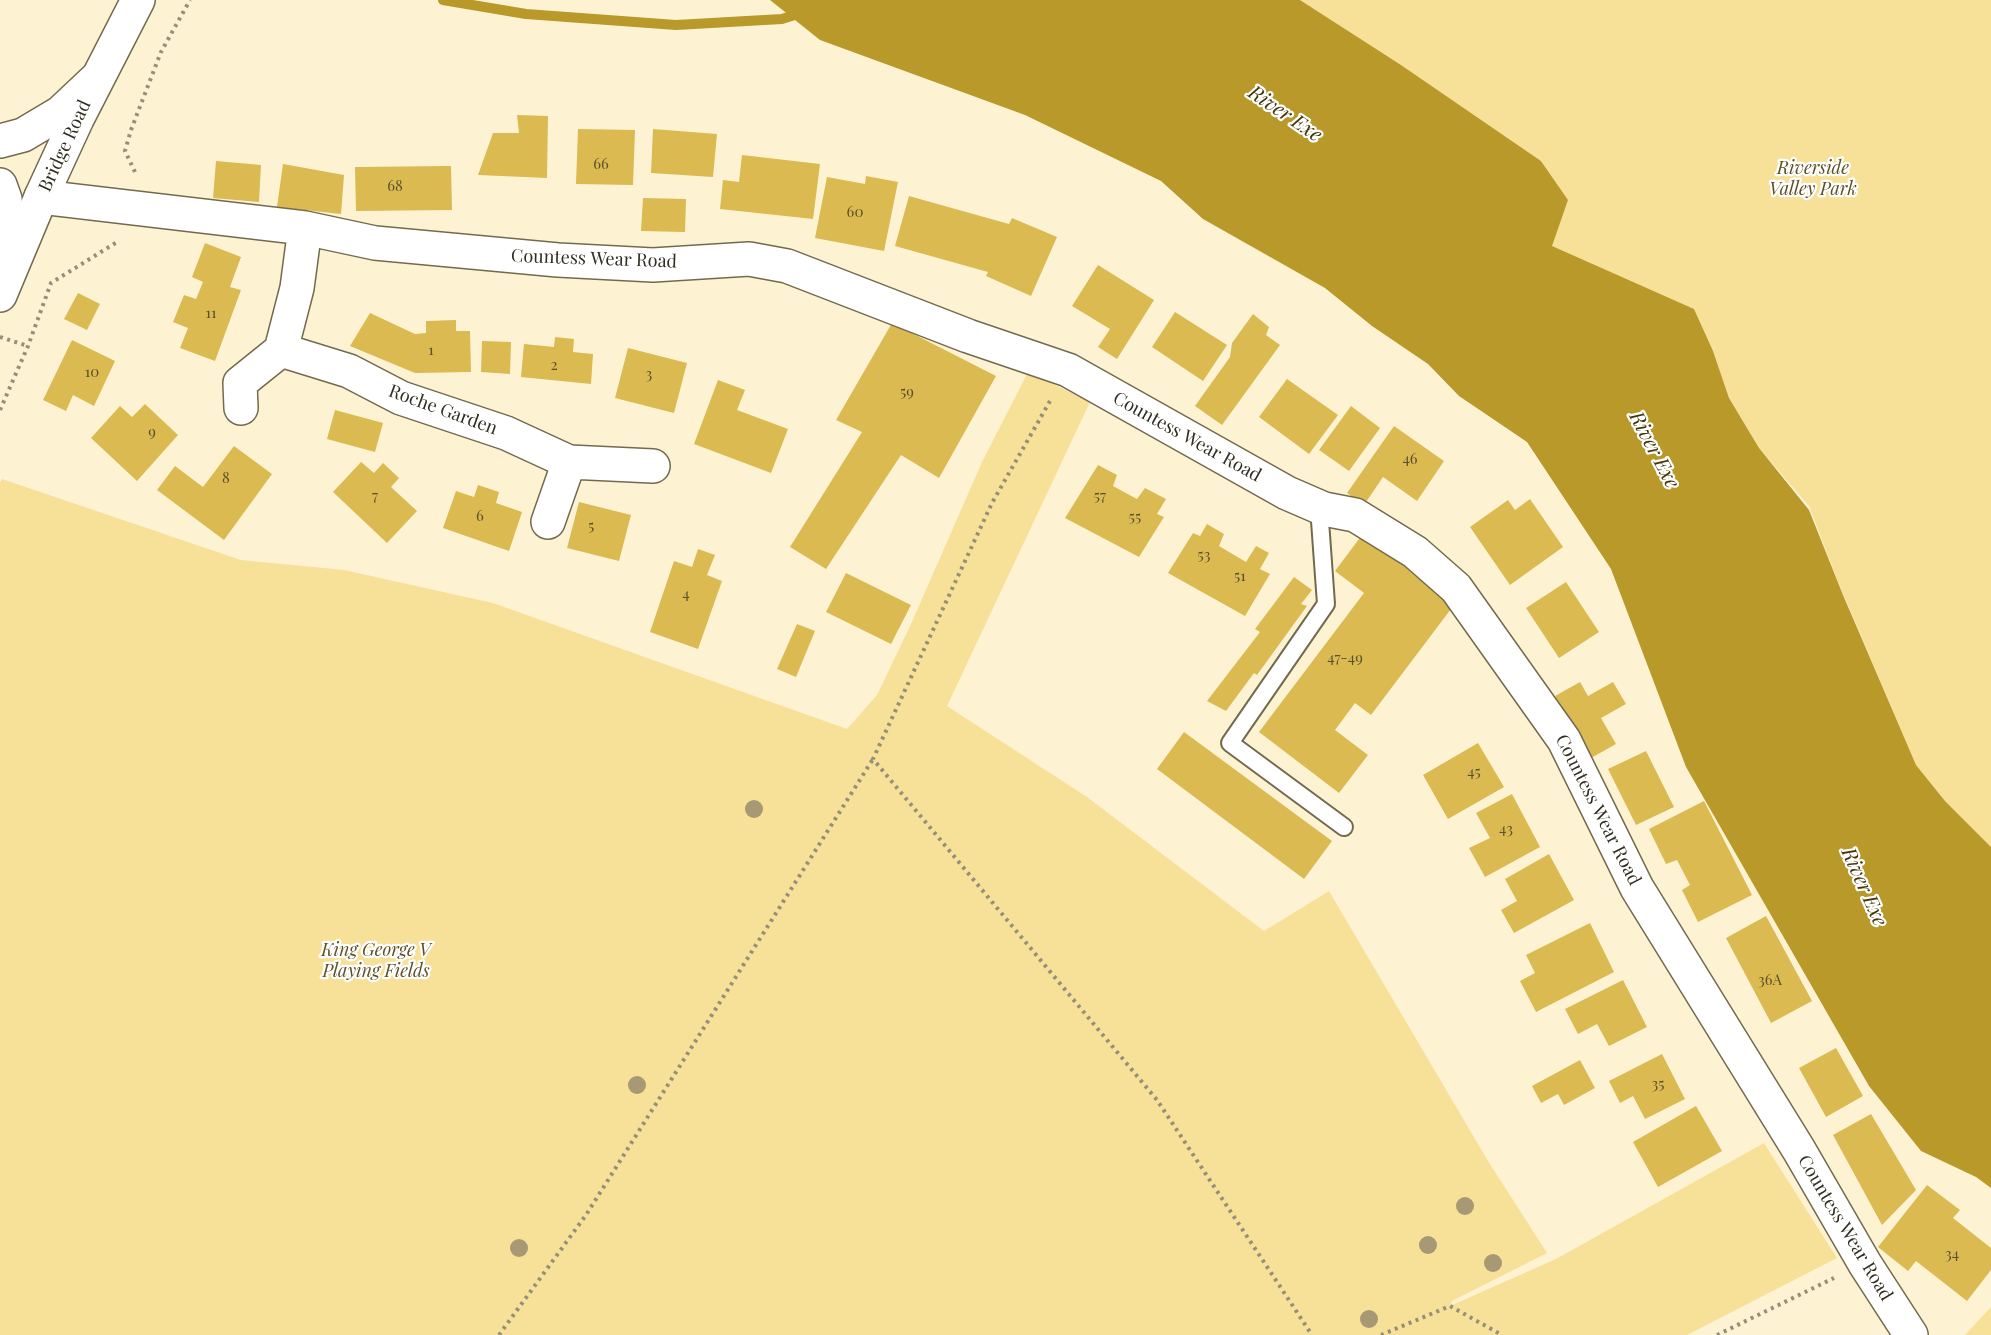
<!DOCTYPE html>
<html>
<head>
<meta charset="utf-8">
<style>
	body { margin:0 }
	canvas { display:block; background:#fdf3d3 }
</style>
</head>
<body>
<canvas width="1991" height="1335"></canvas>
<script>
const context = document.querySelector('canvas').getContext('2d');
context.lineJoin = 'round';
function fillPath(path, color) {
  context.fillStyle = color;
  context.fill(path, 'evenodd');
}
function shape(rows) {
  const path = new Path2D();
  for (const r of rows) {
    path.moveTo(r[0], r[1]);
    for (let i = 2; i < r.length; i += 2) path.lineTo(r[i], r[i + 1]);
  }
  return path;
}
function trace(path, color, width, dash) {
  context.strokeStyle = color;
  context.lineWidth = width;
  context.lineCap = dash ? 'butt' : 'round';
  context.setLineDash(dash || []);
  context.stroke(path);
}
function label(font, color, halo, rows, align = 'center') {
  context.font = font + ' "Playfair Display",serif';
  context.lineWidth = 4.5;
  context.setLineDash([]);
  context.textBaseline = 'middle';
  context.strokeStyle = halo;
  context.fillStyle = color;
  for (const [text, x, y, turn = 0] of rows) {
    context.save();
    context.translate(x, y);
    context.rotate((+turn || 0) * Math.PI / 180);
    context.textAlign = isNaN(turn) ? turn : align;
    if (halo) context.strokeText(text, 0, 0);
    context.fillText(text, 0, 0);
    context.restore();
  }
}
fillPath(shape([
	[1300,0,1991,0,1991,847,1945,801,1916,765,1839,584,1809,506,1759,448,1729,398,1713,351,1694,309,1551,246,1568,200,1541,161,1401,65],
	[1028,372,1090,402,947,706,1087,797,1264,931,1329,891,1488,1161,1547,1253,1452,1301,1450,1306,1556,1259,1764,1143,1837,1258,1687,1335,0,1335,0,483,2,479,241,560,344,570,493,603,847,729,877,695,911,624,982,462],
	[1991,1307,1991,1335,1965,1335]
]), '#f7e098');
fillPath(shape([
	[770,0,1300,0,1401,65,1541,161,1568,200,1552,246,1694,309,1713,351,1729,398,1759,448,1809,510,1843,595,1916,765,1945,801,1991,847,1991,1188,1976,1177,1921,1151,1869,1086,1686,767,1611,569,1527,442,1459,396,1428,364,1372,326,1325,288,1203,219,1161,181,1025,115,820,40]
]), '#b9992a');
trace(shape([
	[443,0,526,14,676,25,782,19,804,12]
]), '#b9992a', 10);
fillPath(shape([
	[517,115,548,116,547,178,478,175,493,133,519,133],
	[578,129,635,130,633,185,576,184],
	[653,129,717,134,713,177,651,173],
	[742,155,820,164,813,219,720,209,723,180,739,182],
	[216,161,261,165,259,202,213,198],
	[283,164,344,175,341,214,277,207],
	[451,166,452,210,356,211,355,167],
	[866,176,898,182,884,251,815,238,827,177,865,184],
	[909,196,1009,224,1012,218,1057,237,1031,296,986,276,988,272,895,246],
	[643,198,686,199,685,232,641,231],
	[205,243,241,257,230,287,241,290,215,361,180,348,188,328,173,322,184,295,196,299,203,282,192,277],
	[1098,265,1154,300,1117,359,1098,347,1110,329,1072,306],
	[78,293,100,304,87,330,64,319],
	[1175,312,1227,345,1203,381,1152,347],
	[370,313,415,334,426,333,426,321,456,320,456,331,470,331,471,372,415,373,350,346],
	[1253,314,1269,327,1266,335,1280,345,1222,425,1195,406,1230,357,1232,343],
	[892,323,996,376,939,478,901,455,826,569,790,547,862,432,836,420],
	[555,337,574,339,573,352,593,354,591,384,521,377,524,344,554,347],
	[72,340,115,361,94,406,73,395,66,411,43,400],
	[482,341,511,342,510,374,481,372],
	[628,348,687,363,674,413,615,398],
	[1287,379,1338,415,1309,454,1259,417],
	[718,380,745,390,737,410,788,429,771,473,694,444],
	[145,404,178,435,137,481,91,438,120,406,132,417],
	[1351,406,1380,428,1349,471,1319,450],
	[335,410,383,423,375,452,327,439],
	[1394,426,1444,461,1417,501,1383,477,1364,505,1347,493],
	[234,446,272,474,224,540,157,490,175,466,203,487],
	[361,462,374,473,383,463,399,478,391,487,417,511,387,543,333,492],
	[1098,465,1117,475,1113,486,1137,499,1145,488,1166,499,1157,514,1164,517,1139,557,1065,518],
	[478,485,499,492,496,503,522,512,509,551,443,528,456,491,474,497],
	[1530,499,1563,547,1510,585,1470,527,1508,500,1515,510],
	[579,502,631,515,619,561,567,548],
	[1207,524,1224,534,1219,546,1246,562,1256,546,1269,553,1260,569,1270,574,1245,616,1168,573,1193,533,1200,536],
	[1365,531,1457,601,1371,715,1355,703,1335,730,1368,755,1339,793,1259,732,1364,593,1335,571],
	[698,549,715,555,707,575,722,581,698,649,650,632,674,561,692,567],
	[846,573,911,605,891,644,826,612],
	[1294,577,1312,590,1301,604,1307,606,1257,675,1254,673,1226,711,1207,701,1260,632,1255,629],
	[1566,582,1599,632,1559,658,1526,608],
	[797,624,815,631,796,677,777,669],
	[1580,682,1588,696,1613,682,1626,704,1601,718,1616,744,1591,758,1555,696],
	[1184,732,1332,841,1304,879,1157,769],
	[1478,743,1504,787,1448,819,1423,775],
	[1646,751,1674,807,1636,825,1608,769],
	[1512,794,1540,847,1485,877,1469,848,1490,838,1476,813],
	[1704,801,1752,895,1698,922,1682,890,1690,885,1677,860,1666,864,1649,829],
	[1549,854,1574,900,1514,933,1501,910,1517,901,1505,879],
	[1766,916,1812,1001,1771,1023,1726,938],
	[1590,923,1614,972,1536,1012,1520,981,1535,973,1526,955],
	[1623,980,1647,1027,1609,1046,1597,1024,1578,1034,1565,1009],
	[1836,1048,1863,1096,1826,1117,1799,1068],
	[1662,1054,1685,1099,1645,1119,1633,1096,1620,1103,1609,1081],
	[1580,1060,1595,1088,1564,1105,1558,1094,1541,1103,1532,1086],
	[1696,1106,1722,1151,1658,1187,1633,1142],
	[1871,1114,1916,1190,1882,1225,1833,1135],
	[1927,1185,1960,1210,1953,1218,1991,1248,1991,1270,1967,1301,1916,1261,1908,1271,1878,1247]
]), '#daba51');
const service = shape([
	[1319,507,1326,604,1230,743,1344,827]
]);
const minor = shape([
	[0,141,23,135,60,113,95,80],
	[0,185,5,199,11,266],
	[41,197,305,228,375,243,558,260,653,265,749,259,787,266,968,336,1068,370,1287,493,1324,509,1355,515,1415,552,1456,588,1564,740,1637,888,1799,1150,1865,1264,1911,1335],
	[305,228,297,288,281,350,349,371,401,398,506,433,569,462,653,466],
	[241,408,240,383,281,350],
	[548,522,569,462]
]);
const primary = shape([
	[0,295,41,197,77,119,138,0]
]);
trace(service, '#736a4e', 20);
trace(minor, '#736a4e', 36);
trace(primary, '#736a4e', 36);
trace(shape([
	[135,172,125,151,131,130,161,52,190,0],
	[0,337,28,346],
	[1050,401,992,503,873,759,1157,1100,1312,1335],
	[0,410,28,346,51,283,117,242],
	[499,1335,586,1215,873,759],
	[1381,1335,1450,1306,1502,1335],
	[1717,1335,1834,1278]
]), '#958f79', 4, [3, 4.5]);
trace(service, '#fff', 16);
trace(minor, '#fff', 33);
trace(primary, '#fff', 33);
context.fillStyle = '#a69973';
for (const [x, y] of [
	[754,809],
	[637,1085],
	[1465,1206],
	[1428,1245],
	[519,1248],
	[1493,1263],
	[1369,1319]
]) {
  context.beginPath();
  context.arc(x, y, 9, 0, 2 * Math.PI);
  context.fill();
}
label('15px', '#5a502d', null, [
	["66",601,164],
	["68",395,186],
	["60",855,212],
	["11",211,313],
	["1",431,350],
	["2",554,365],
	["10",92,372],
	["3",649,374],
	["59",907,392],
	["9",152,432],
	["46",1410,459],
	["8",226,478],
	["7",375,496],
	["57",1100,496],
	["6",480,516],
	["55",1135,517],
	["5",591,526],
	["53",1204,555],
	["51",1240,576],
	["4",686,594],
	["47-49",1345,658],
	["45",1474,772],
	["43",1506,829],
	["36A",1770,980],
	["35",1658,1084],
	["34",1952,1254]
]);
label('18px', '#302d21', '#fff', [
	["Bridge Road",65,146,-65],
	["Countess Wear Road",594,259,2],
	["Roche Garden",443,410,20],
	["Countess Wear Road",1187,437,29],
	["Countess Wear Road",1598,810,63],
	["Countess Wear Road",1845,1228,59]
]);
label('italic 18px', '#5e5025', '#fff', [
	["Riverside",1813,168],
	["Valley Park",1813,189],
	["King George V",376,950],
	["Playing Fields",376,971]
]);
label('italic 20px', '#423506', '#fff', [
	["River Exe",1285,114,34],
	["River Exe",1654,450,62],
	["River Exe",1864,887,66]
]);
</script>
</body>
</html>
